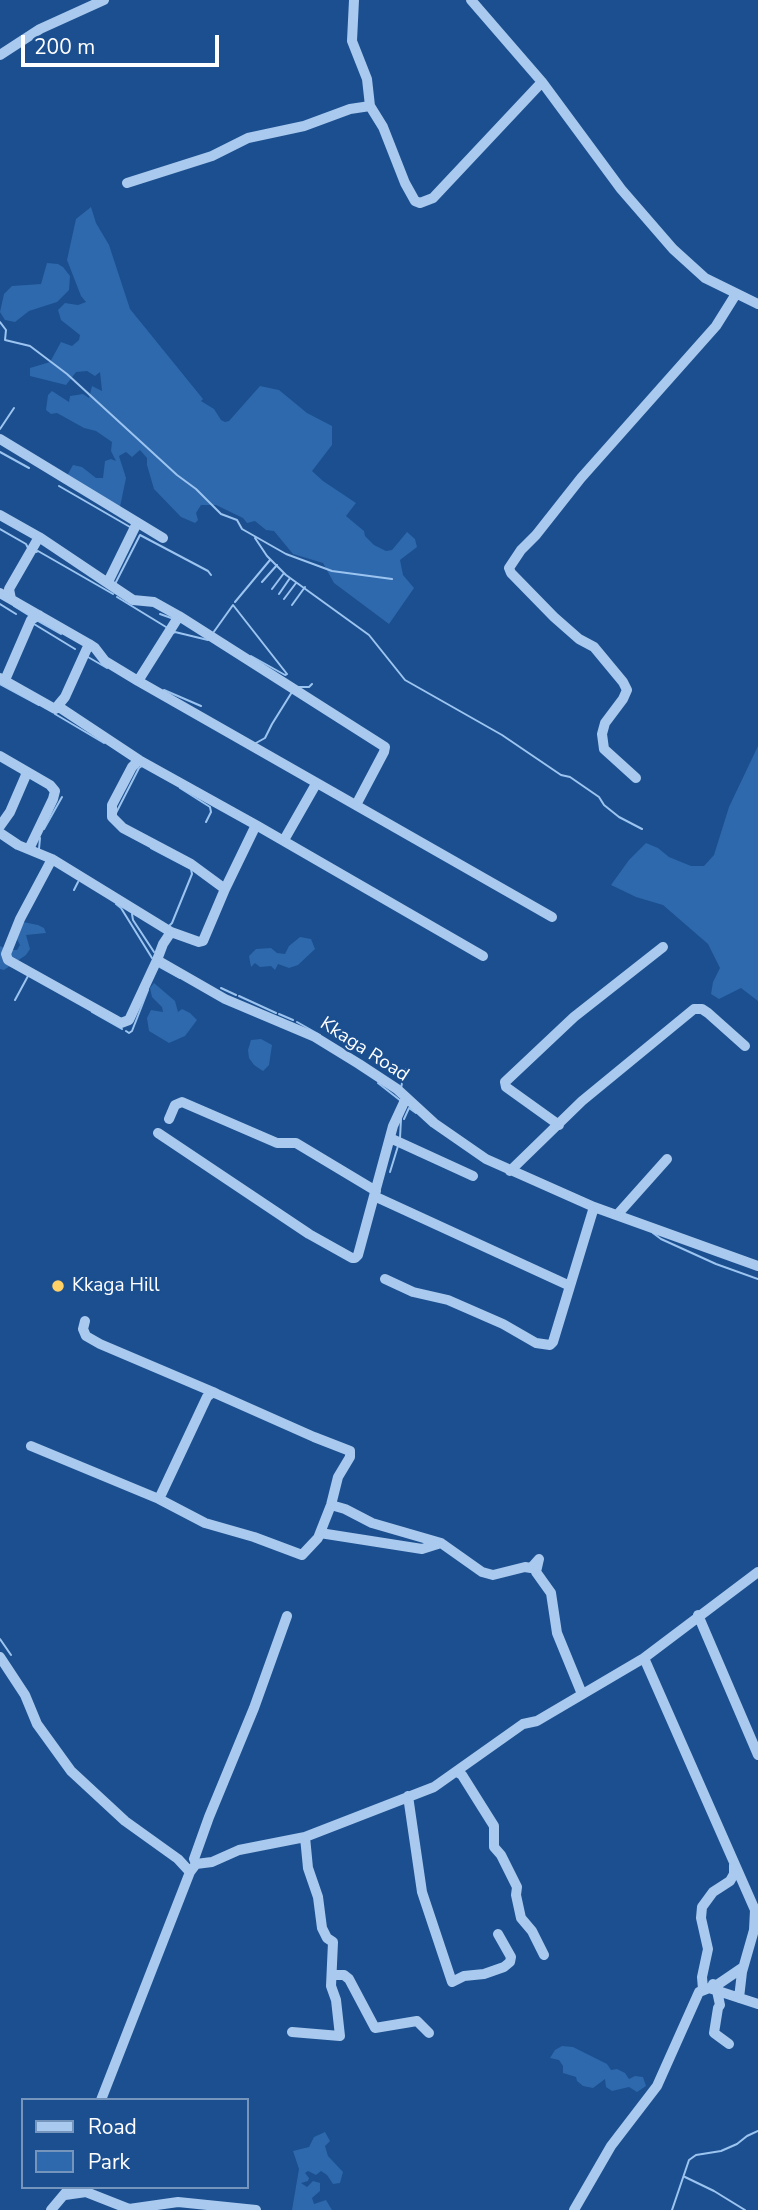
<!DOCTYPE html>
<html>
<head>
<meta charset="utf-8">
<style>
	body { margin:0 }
	#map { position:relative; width:758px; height:2210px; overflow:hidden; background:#1b4f8f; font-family:"Nunito Sans",sans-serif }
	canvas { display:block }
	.legend { position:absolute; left:21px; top:2098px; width:228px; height:91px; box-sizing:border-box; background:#1b4f8f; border:2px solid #7695bc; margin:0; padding:9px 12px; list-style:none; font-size:21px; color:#fff }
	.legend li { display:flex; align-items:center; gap:14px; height:35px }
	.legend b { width:35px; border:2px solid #7695bc }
	.scale { position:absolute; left:21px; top:35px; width:198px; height:32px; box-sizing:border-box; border:4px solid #fff; border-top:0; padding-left:9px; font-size:21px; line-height:24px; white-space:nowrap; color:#fff; -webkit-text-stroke:5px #1b4f8f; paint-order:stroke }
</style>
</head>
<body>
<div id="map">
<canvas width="758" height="2210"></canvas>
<ul class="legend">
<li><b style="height:9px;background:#a9c9ee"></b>Road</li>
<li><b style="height:19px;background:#2e69ad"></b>Park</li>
</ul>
<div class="scale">200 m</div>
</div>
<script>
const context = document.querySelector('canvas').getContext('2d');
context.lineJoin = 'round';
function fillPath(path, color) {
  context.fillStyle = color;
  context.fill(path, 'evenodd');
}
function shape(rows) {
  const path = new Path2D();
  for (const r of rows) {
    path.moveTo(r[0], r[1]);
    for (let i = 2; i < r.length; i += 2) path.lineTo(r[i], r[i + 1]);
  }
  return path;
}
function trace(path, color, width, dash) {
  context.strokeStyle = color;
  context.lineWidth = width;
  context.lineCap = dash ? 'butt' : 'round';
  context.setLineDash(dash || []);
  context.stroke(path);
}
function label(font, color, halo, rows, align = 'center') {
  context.font = font + ' "Nunito Sans",sans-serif';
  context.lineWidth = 5;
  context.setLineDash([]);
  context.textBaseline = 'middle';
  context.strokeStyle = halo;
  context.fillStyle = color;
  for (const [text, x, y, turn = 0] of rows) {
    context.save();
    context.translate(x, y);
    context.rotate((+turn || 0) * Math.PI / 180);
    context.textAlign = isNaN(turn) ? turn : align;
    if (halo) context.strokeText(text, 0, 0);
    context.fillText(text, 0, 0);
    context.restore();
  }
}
fillPath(shape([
	[91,207,96,223,109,245,130,309,203,399,201,401,214,409,221,420,225,422,229,421,260,386,279,390,307,413,332,426,332,445,312,471,323,481,356,503,346,516,364,531,365,536,374,545,386,551,392,550,407,532,415,539,417,547,400,560,403,575,414,588,389,624,334,583,323,563,293,554,274,531,266,530,255,521,247,523,243,518,216,505,201,505,196,513,198,520,195,523,181,517,154,489,147,465,147,458,140,450,132,457,126,452,119,456,126,478,120,507,63,483,73,465,82,467,96,478,103,478,105,461,111,459,116,461,111,451,112,442,96,431,84,428,57,413,51,414,46,410,48,395,52,391,69,402,70,396,83,394,89,398,92,386,102,391,100,372,95,376,87,371,76,372,66,385,30,376,30,368,50,362,61,342,72,346,79,340,80,335,61,320,58,310,65,303,78,305,86,302,81,296,67,260,76,219],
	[47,263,58,264,63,267,70,276,69,290,57,302,29,311,15,322,5,320,0,312,4,294,12,286,41,284],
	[758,746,758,1001,741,988,719,999,711,994,713,982,720,968,708,944,663,905,636,897,611,885,629,860,646,843,658,848,669,857,691,866,704,866,714,855,729,807],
	[23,922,38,925,44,928,46,933,26,935,30,949,26,955,4,970,0,969,0,946,8,950,17,950,20,945,16,937],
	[300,937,311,939,315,949,298,965,289,968,278,964,275,970,271,966,260,967,255,963,251,967,249,956,256,949,271,948,277,953,285,954,289,946],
	[154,983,175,1001,178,1012,182,1009,190,1013,197,1020,185,1036,169,1043,149,1031,147,1018,151,1010,163,1012,162,1007,152,997,150,988],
	[261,1039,272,1045,269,1065,263,1071,254,1065,249,1058,248,1050,251,1040],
	[562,2046,573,2047,607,2064,611,2070,617,2069,625,2073,629,2079,635,2076,643,2077,646,2086,637,2092,629,2087,612,2091,606,2087,605,2079,593,2088,583,2086,577,2081,576,2077,563,2073,563,2066,559,2060,550,2058,555,2050],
	[325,2132,330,2141,325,2146,328,2156,343,2172,340,2183,333,2184,327,2175,321,2171,316,2175,308,2171,305,2173,309,2178,308,2181,301,2183,307,2187,313,2181,320,2183,320,2191,312,2198,314,2204,326,2200,332,2210,292,2210,299,2169,293,2151,309,2147,314,2137]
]), '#2e69ad');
trace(shape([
	[0,322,6,330,5,340,30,346,67,374,177,475,196,489,221,514,237,520,242,529,286,554,332,571,392,579],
	[0,429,14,408],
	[0,452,29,468],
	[59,486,130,527],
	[0,529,26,544,28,548],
	[255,538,267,556,286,575,369,635,405,680,502,735,561,775,570,777,599,797,604,805,619,817,642,829],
	[36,552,38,551,113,594],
	[262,582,277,565],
	[115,584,140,535,208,571,211,575],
	[272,589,284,573],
	[279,594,290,578],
	[117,597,166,627],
	[284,599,296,583],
	[235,602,270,560],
	[0,604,16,614],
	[292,605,305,587],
	[14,606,30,616],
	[160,614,174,619],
	[38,621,61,634],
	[34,624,75,649],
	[173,633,175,632,208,640],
	[213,633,233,605,287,674,285,675,251,656],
	[88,657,107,668],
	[0,684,39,705],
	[298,687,309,687,312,684],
	[164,690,201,706],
	[55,714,104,743],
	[256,743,265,738,272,724,292,692],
	[180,788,210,807,211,812,206,822],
	[116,813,139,768,142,766],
	[44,829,62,797],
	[151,848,191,869,192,874,172,923,169,926],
	[39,849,40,838],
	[74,890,78,882],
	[116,904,121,908,152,958],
	[132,914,133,920,154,952],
	[160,967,180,978],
	[221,988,236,995],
	[239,996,276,1013],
	[15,1000,28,976],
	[92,1012,122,1029],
	[279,1014,293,1020],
	[297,1022,320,1035],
	[126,1031,129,1033,132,1031,148,990],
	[378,1083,401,1101],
	[401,1088,405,1069],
	[404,1119,409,1108,416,1113],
	[400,1138,401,1119],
	[390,1172,398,1146],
	[653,1233,661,1239,716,1264,758,1279],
	[0,1639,11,1655],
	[685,2177,714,2191,745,2210],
	[672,2210,689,2160,696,2155,721,2151,737,2144,747,2136,758,2131]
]), '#9cc4f0', 2);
trace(shape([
	[354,0,352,41,367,79,370,106,383,127,405,183,415,201,420,203,433,198,542,82],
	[471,0,542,82,621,189,673,249,705,278,758,304],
	[0,55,40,29,104,0],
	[127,183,212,156,248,138,304,126,350,109,370,106],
	[0,439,163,538],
	[0,515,39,537],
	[108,582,137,523],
	[0,593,89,644,65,697,55,709],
	[11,599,9,589,39,537,133,600,154,602,179,616,385,747,384,752,356,805],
	[89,644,95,648,105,661,138,681,552,917],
	[0,678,55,709,59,707,139,760,132,767,112,805,112,817,123,828,191,864,225,889,203,941,199,942,171,932],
	[5,680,31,620,39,615],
	[138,681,179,616],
	[0,756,50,785,55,791,53,799,29,849],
	[139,760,256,825,225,889],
	[636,778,604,749,602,734,605,723,623,699,627,690,623,682,594,647,579,639,554,617,511,573,509,568,521,550,536,535,581,478,716,326,736,294],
	[256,825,483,956],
	[0,826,10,812,26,775,25,771],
	[0,833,18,845,52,859,171,932,163,944,157,960,225,999,315,1037,359,1064,397,1089,434,1123,486,1159,594,1207,758,1266],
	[284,840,316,784],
	[52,859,20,919,6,954,8,960,121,1023,129,1020,157,960],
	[169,1119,175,1105,182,1102,277,1143,296,1143,376,1191],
	[559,1125,506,1087,505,1082,574,1017,663,947],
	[158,1133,309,1234,352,1258,355,1258,358,1255,393,1126,406,1098],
	[390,1138,473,1176],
	[510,1171,582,1101,694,1009,702,1009,708,1013,745,1046],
	[374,1196,570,1286],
	[617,1215,667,1159],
	[385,1279,413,1292,448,1300,503,1324,536,1343,550,1345,553,1342,594,1207],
	[85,1321,83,1329,86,1336,100,1344,213,1392,217,1394,314,1437,350,1451,350,1457,338,1477,331,1505,318,1538,302,1555,254,1537,205,1523,159,1499,207,1397,213,1392],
	[31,1446,159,1499],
	[331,1505,345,1509,372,1523,441,1543,482,1572,493,1575,525,1567,531,1568,539,1559,536,1572,551,1593,557,1633,582,1694],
	[320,1533,422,1549,441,1543],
	[698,1615,758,1755],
	[0,1657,25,1695,37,1724,71,1771,125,1821,178,1859,190,1872],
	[644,1658,755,1910,754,1930,742,1972,739,1998],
	[457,1772,462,1775,494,1826,494,1847,501,1855,517,1887,516,1895,521,1918,532,1931,544,1955],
	[408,1796,422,1892,452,1982,464,1976,484,1974,504,1967,510,1962,511,1957,498,1934],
	[196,1864,212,1862,239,1850,305,1837,434,1787,523,1724,537,1721,644,1658,758,1572],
	[332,1975,344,1975,349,1979,375,2028,417,2021,429,2033],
	[713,1984,717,1985,742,1968],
	[703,1989,702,1977,708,1949,701,1918,702,1907,713,1892,730,1881,734,1874,734,1865],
	[717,1991,720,2005,718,2008,714,2033,729,2044],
	[292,2032,340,2036,336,2000,331,1986,333,1942,327,1938,322,1928,318,1897,308,1868,305,1837],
	[101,2100,190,1872,196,1864,194,1859,209,1817,254,1708,287,1616],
	[65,2195,86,2192,129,2209,178,2202,256,2210],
	[51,2210,67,2191],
	[574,2210,611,2146,657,2086,699,1992,709,1988,758,2004]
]), '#a9c9ee', 10);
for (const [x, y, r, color] of [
	[58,1286,7,"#ffd166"]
]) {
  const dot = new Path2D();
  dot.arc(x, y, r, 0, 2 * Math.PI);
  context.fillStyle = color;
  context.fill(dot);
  trace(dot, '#1b4f8f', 2.5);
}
label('19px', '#fff', '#1b4f8f', [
	["Kkaga Road",364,1050,33]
]);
label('19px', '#fff', '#1b4f8f', [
	["Kkaga Hill",72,1286]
], 'left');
</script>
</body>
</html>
